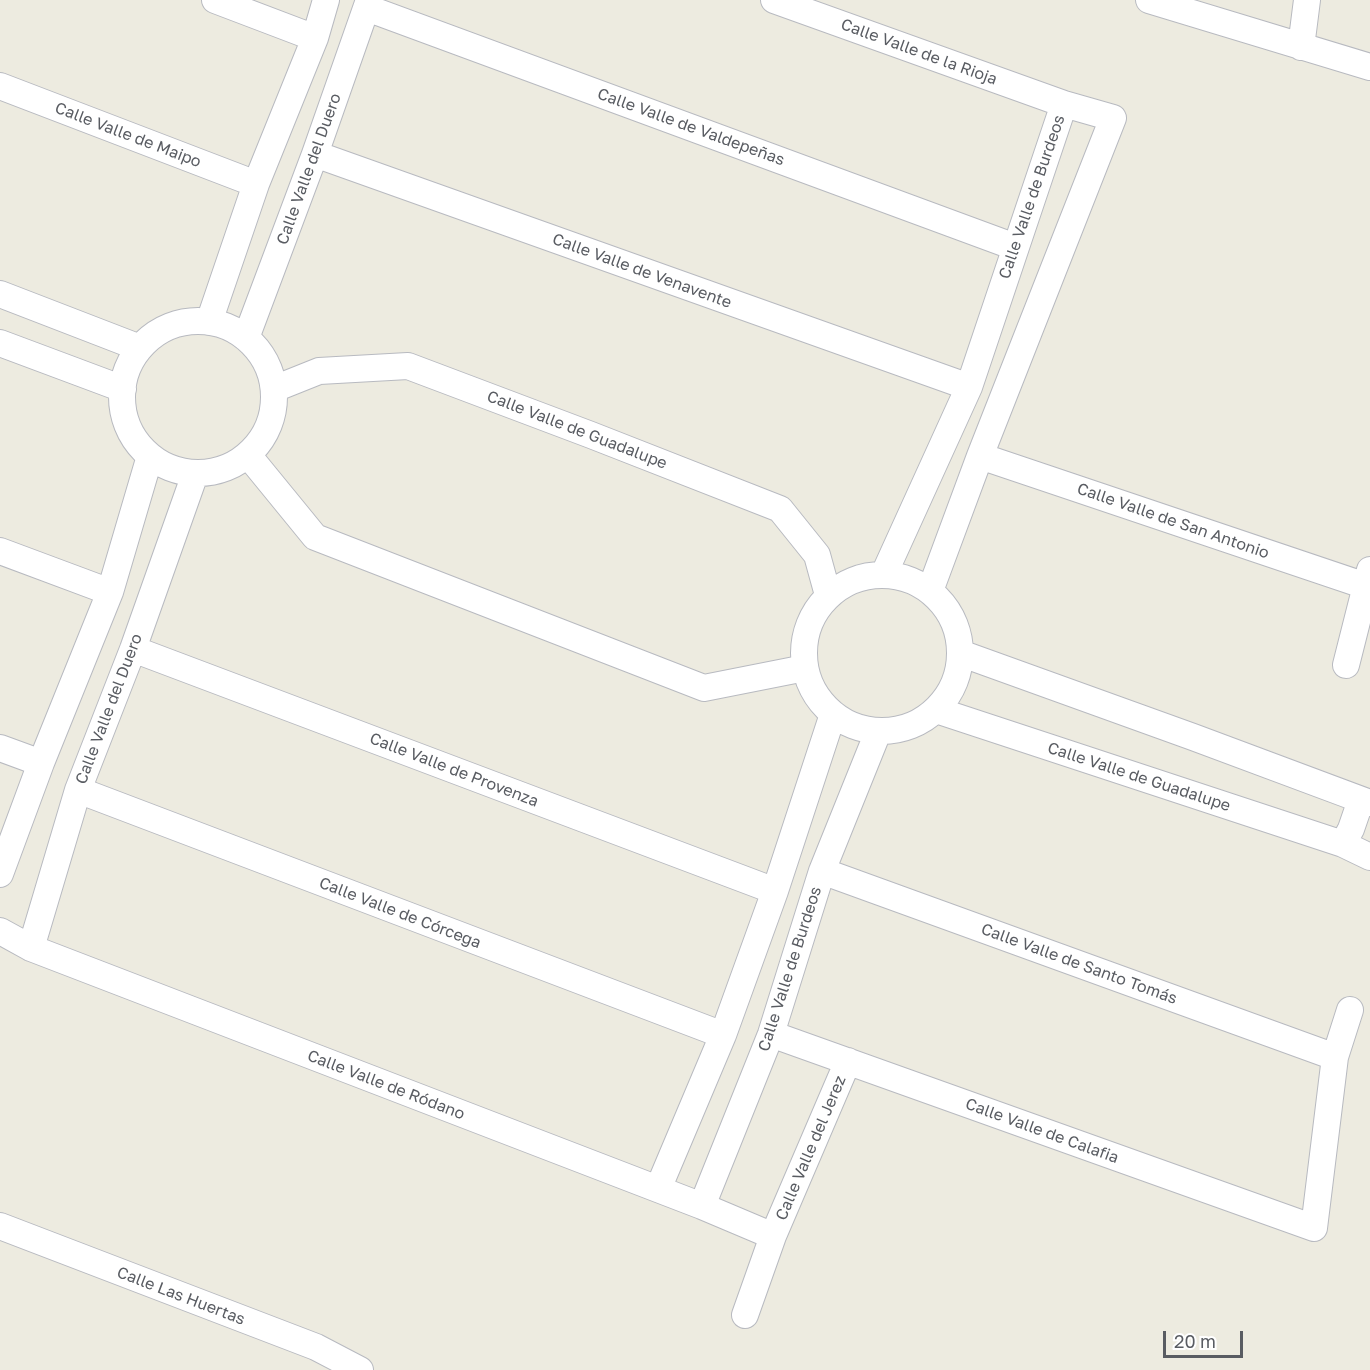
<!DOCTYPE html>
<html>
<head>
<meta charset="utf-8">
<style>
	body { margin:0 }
	#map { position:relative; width:1370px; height:1370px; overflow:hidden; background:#edebe0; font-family:"Golos Text",sans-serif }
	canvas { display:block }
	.scale { position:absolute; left:1163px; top:1331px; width:80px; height:27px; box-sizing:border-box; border:3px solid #595c62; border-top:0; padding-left:8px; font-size:18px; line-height:21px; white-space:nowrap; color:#595c62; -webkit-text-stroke:4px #fff; paint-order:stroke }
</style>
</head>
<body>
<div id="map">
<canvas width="1370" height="1370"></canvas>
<div class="scale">20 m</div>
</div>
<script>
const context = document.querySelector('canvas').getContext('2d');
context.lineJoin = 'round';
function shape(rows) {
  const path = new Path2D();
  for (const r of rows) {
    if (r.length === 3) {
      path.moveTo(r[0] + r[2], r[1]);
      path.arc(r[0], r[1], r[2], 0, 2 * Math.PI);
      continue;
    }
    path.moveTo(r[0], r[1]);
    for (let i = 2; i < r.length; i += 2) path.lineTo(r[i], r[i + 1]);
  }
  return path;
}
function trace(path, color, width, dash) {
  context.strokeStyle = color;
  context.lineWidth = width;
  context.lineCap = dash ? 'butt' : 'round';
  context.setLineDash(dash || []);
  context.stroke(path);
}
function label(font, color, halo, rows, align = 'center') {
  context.font = font + ' "Golos Text",sans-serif';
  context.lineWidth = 5;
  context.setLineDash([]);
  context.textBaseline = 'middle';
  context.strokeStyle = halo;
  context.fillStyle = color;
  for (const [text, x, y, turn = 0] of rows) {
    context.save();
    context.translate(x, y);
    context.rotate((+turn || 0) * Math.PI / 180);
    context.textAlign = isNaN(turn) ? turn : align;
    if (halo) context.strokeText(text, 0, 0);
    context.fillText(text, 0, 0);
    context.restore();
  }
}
const minor = shape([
	[215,0,315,38],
	[774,0,1064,104,1113,118,980,456,930,591],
	[1149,0,1370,67],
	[367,8,1015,247],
	[1301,47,1307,0],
	[0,86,256,184],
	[315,154,969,387],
	[0,294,140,348],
	[198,397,76],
	[209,322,256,184,315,38,326,0],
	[246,338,315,154,369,0],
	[0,343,123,389],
	[274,389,319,371,408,366,591,435,780,509,817,555,828,595],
	[248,455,315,537,704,688,805,668],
	[980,456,1366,586],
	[0,551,110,592],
	[884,574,969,387,1064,104],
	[882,653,78],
	[133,649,775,891],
	[960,653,1193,737,1370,803],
	[1346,665,1370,570],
	[936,710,1343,844,1370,857],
	[0,748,41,763],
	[78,790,723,1035],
	[1343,844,1351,829,1361,800],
	[822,871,1335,1057],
	[0,874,41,763,110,592,150,456],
	[0,931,31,948,702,1206,773,1236],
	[31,948,78,790,133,649,195,474],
	[771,1034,1314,1228,1335,1057,1350,1010],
	[658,1189,723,1035,775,891,833,714],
	[702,1206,771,1034,822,871,878,732],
	[0,1226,316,1347,360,1370],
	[745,1315,773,1236,848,1061]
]);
trace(minor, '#b8bac0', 28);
trace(minor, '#fff', 26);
label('16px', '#595c62', '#fff', [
	["Calle Valle de la Rioja",919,52,20],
	["Calle Valle de Valdepeñas",691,127,20],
	["Calle Valle de Maipo",128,135,21],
	["Calle Valle del Duero",309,169,-70],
	["Calle Valle de Burdeos",1032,197,-71],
	["Calle Valle de Venavente",642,271,20],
	["Calle Valle de Guadalupe",577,430,21],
	["Calle Valle de San Antonio",1173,521,19],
	["Calle Valle del Duero",109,709,-69],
	["Calle Valle de Provenza",454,770,21],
	["Calle Valle de Guadalupe",1139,777,18],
	["Calle Valle de Córcega",400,913,21],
	["Calle Valle de Santo Tomás",1079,964,20],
	["Calle Valle de Burdeos",790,969,-72],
	["Calle Valle de Ródano",386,1085,21],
	["Calle Valle de Calafia",1042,1131,20],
	["Calle Valle del Jerez",811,1148,-67],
	["Calle Las Huertas",181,1296,21]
]);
</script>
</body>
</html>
